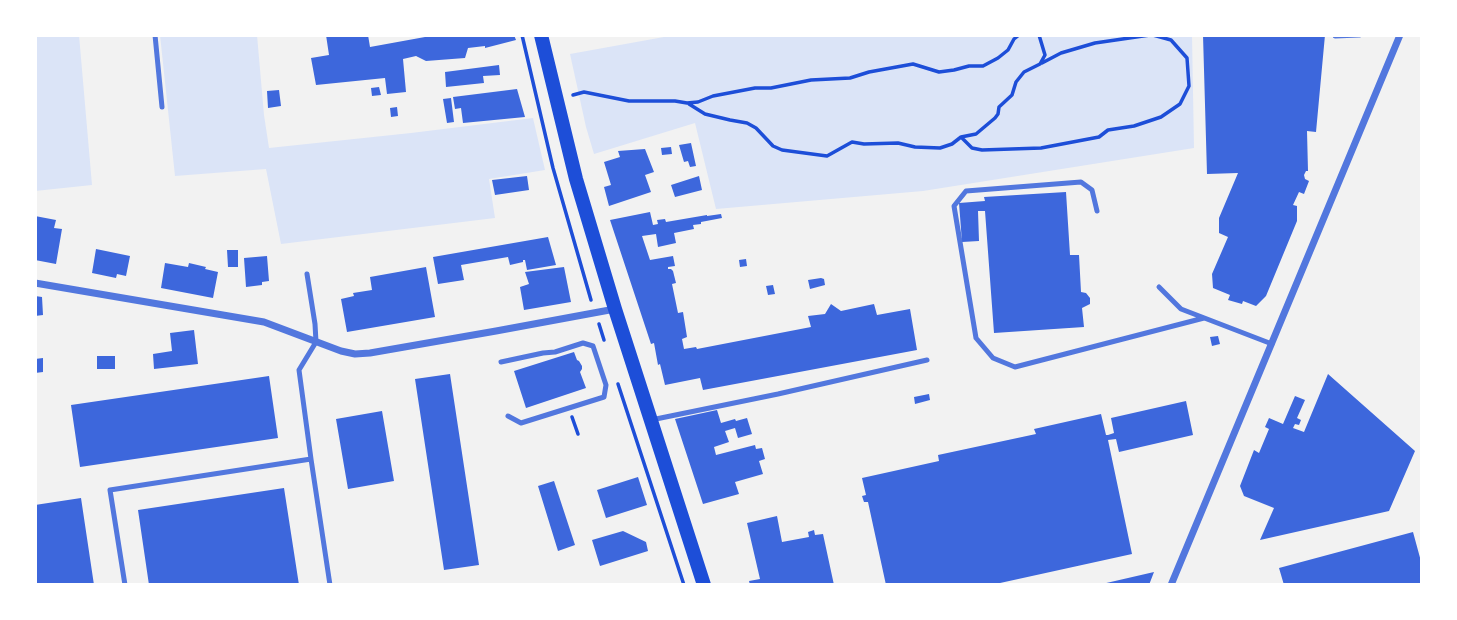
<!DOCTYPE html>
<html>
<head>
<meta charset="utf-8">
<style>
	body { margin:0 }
	#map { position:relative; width:1457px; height:620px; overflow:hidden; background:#f2f2f2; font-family:"Exo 2",sans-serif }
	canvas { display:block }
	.frame { position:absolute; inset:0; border:37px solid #fff; pointer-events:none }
</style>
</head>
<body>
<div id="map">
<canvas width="1457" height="620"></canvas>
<div class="frame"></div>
</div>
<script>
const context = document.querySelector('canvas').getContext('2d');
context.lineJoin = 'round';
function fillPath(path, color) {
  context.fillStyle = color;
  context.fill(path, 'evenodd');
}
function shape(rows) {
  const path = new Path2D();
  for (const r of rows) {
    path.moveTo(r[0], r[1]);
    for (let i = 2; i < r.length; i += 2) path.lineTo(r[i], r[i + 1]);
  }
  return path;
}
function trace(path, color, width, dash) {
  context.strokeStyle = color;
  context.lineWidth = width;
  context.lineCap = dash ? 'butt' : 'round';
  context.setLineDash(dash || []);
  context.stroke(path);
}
fillPath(shape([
	[35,35,79,35,92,185,35,191],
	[160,35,257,35,264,115,269,148,411,133,533,118,545,170,489,179,495,218,281,244,266,169,175,176],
	[675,35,1192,35,1194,148,923,191,716,209,695,123,594,154,586,127,570,54]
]), '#dbe4f7');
fillPath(shape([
	[326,35,368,35,370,47,436,35,514,35,516,40,485,48,485,46,468,48,465,58,426,61,416,56,403,59,406,92,387,94,385,78,316,85,311,58,329,55],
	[1203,35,1325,35,1316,132,1307,131,1308,171,1306,171,1304,175,1305,179,1309,181,1304,194,1299,192,1293,205,1297,206,1297,221,1266,296,1256,306,1243,301,1242,304,1228,300,1230,295,1213,288,1212,274,1228,237,1219,233,1219,218,1238,173,1207,174],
	[499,65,500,75,483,76,484,83,446,87,445,72],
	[379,87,381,95,372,96,371,88],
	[517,89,525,117,463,123,461,108,455,109,453,97],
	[279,90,281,106,268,108,267,91],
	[451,98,454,122,447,123,443,99],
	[397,107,398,116,391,117,390,108],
	[691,143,696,166,690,167,688,161,684,162,679,145],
	[671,147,672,154,662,155,661,148],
	[645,149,654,172,645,175,651,192,609,206,604,187,611,185,604,162,620,157,618,151],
	[527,176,529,190,495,195,492,180],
	[699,176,702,190,675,197,671,185],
	[1066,192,1070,255,1079,255,1081,292,1086,293,1090,298,1090,304,1082,308,1084,327,994,333,985,211,978,211,979,241,962,242,959,203,985,201,984,197],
	[650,212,653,225,658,224,657,220,665,219,666,222,707,215,707,216,721,214,722,218,701,222,701,224,693,225,694,229,674,233,676,243,658,247,656,234,642,236,650,260,673,256,675,266,668,267,668,269,671,269,673,271,676,283,672,284,678,313,683,312,687,337,682,339,684,349,696,347,697,349,811,327,808,316,825,314,831,304,841,311,874,304,877,315,910,309,917,350,703,390,700,378,665,385,660,364,658,365,654,343,651,344,610,220],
	[35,216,56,220,54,228,62,229,56,264,35,260],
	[548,237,556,265,527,270,525,260,523,260,523,262,510,265,508,257,461,265,464,280,438,284,433,257],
	[96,249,130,256,126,276,117,274,116,278,92,273],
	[227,250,238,250,238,267,228,267],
	[267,256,269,281,262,282,262,285,246,287,244,258],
	[746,259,747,266,740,267,739,260],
	[165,263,188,267,189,263,206,267,205,269,218,272,213,298,161,288],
	[426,267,435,317,347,332,341,299,354,296,353,293,372,290,370,277],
	[564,267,571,302,524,310,520,287,529,284,525,272],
	[821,278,824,279,825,285,810,289,808,280],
	[773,285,775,294,768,295,766,286],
	[35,296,42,297,43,315,35,316],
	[194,330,198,364,154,369,153,354,172,351,170,333],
	[1218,336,1220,344,1212,346,1210,337],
	[574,352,577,360,579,361,582,366,582,369,580,372,586,388,526,408,514,371],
	[97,356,115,356,115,369,97,369],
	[43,358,43,372,35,373,35,359],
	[450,374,479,565,444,570,415,379],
	[1328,374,1415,451,1389,511,1260,540,1274,508,1244,496,1240,486,1254,450,1259,453,1269,429,1265,427,1269,418,1283,424,1295,396,1305,400,1297,418,1301,420,1299,425,1295,424,1293,428,1304,432],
	[269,376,278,438,80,467,71,405],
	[929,394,930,400,915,404,914,397],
	[1186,401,1193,435,1119,452,1116,439,1108,440,1132,554,991,585,886,585,868,502,864,502,862,496,866,495,862,478,939,461,938,455,1036,434,1034,429,1101,414,1106,435,1108,435,1114,433,1111,418],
	[717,410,721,423,735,419,736,421,747,418,752,434,738,438,735,428,725,431,729,442,714,447,716,455,755,445,756,449,762,448,765,459,759,461,763,474,735,482,739,494,703,504,675,419],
	[382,411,394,481,348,489,336,419],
	[638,477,647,505,606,518,597,490],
	[554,481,575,545,558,551,538,486],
	[284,488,299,585,149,585,138,510],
	[81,498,94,585,35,585,35,505],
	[777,516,782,542,809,537,808,532,814,530,815,535,823,534,834,585,750,585,749,581,760,579,747,523],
	[623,531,646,542,648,551,600,566,592,540],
	[1413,532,1422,565,1422,585,1284,585,1279,568],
	[1154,572,1149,585,1102,585,1102,584]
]), '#3d67dc');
trace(shape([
	[522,35,553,168,591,300],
	[1042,63,1061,53,1095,43,1150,35],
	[573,95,584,92,629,101,675,101,687,103,698,102,713,96,755,88,771,88,811,80,850,78,869,72,913,64,939,72,954,70,969,66,983,66,998,58,1008,50,1014,39,1019,35],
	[689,104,705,114,730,120,747,123,756,128,773,146,782,150,827,156,852,142,864,144,898,143,915,147,940,148,952,144,961,137,976,134,995,118,998,114,999,107,1012,95,1016,82,1024,72,1040,64,1045,55,1039,35],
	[961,137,972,148,982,150,1041,148,1099,137,1108,130,1134,126,1161,117,1180,104,1189,86,1187,58,1171,40,1153,35],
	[599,324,604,340],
	[618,384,684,585],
	[572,417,578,434]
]), '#1d4ed8', 3.5);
trace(shape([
	[155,35,162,107],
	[1335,36,1359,35],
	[1097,211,1092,190,1081,182,966,191,954,206,976,338,993,358,1015,367,1204,318],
	[307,274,315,324,316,342,299,370,311,459],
	[1159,287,1181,309,1272,344],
	[501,362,543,353,555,352,583,343,593,346,606,385,604,397,521,423,508,416],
	[651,420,778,394,927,360],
	[125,585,110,490,311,459,330,585]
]), '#5277de', 5);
trace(shape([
	[35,283,264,322,341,351,355,354,370,353,496,331,615,309],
	[1171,585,1400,35]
]), '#5277de', 7);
trace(shape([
	[541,35,576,179,615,309,704,585]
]), '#1d4ed8', 14);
</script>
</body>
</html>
